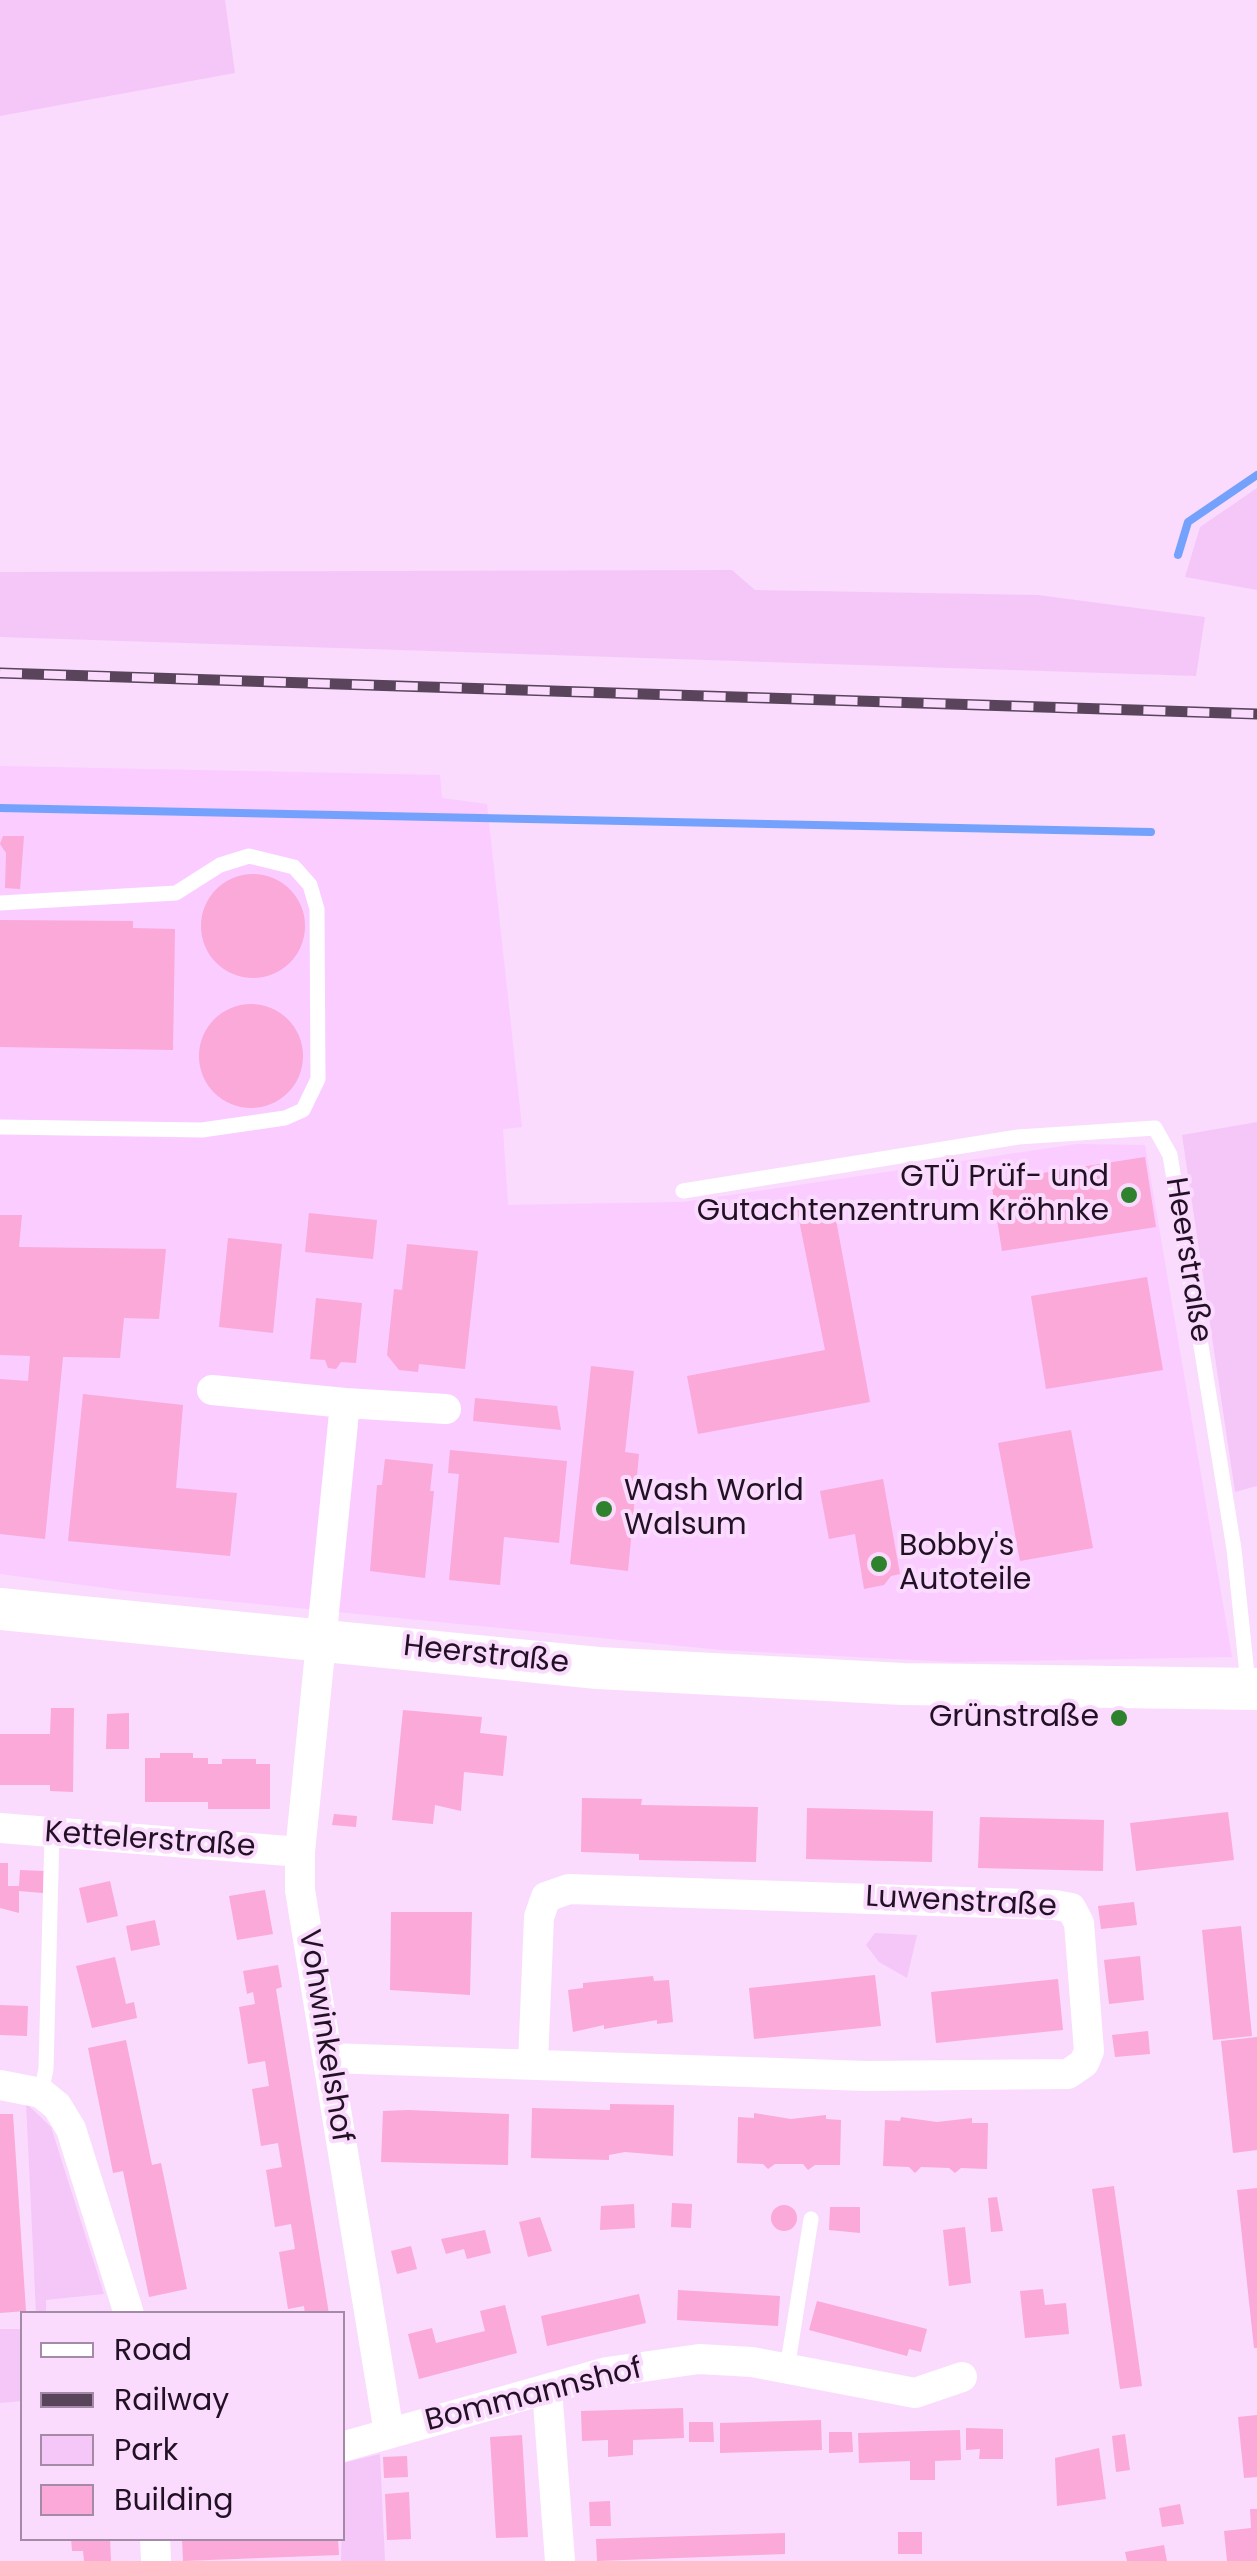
<!DOCTYPE html>
<html>
<head>
<meta charset="utf-8">
<style>
	body { margin:0 }
	#map { position:relative; width:1257px; height:2561px; overflow:hidden; background:#fadbfd; font-family:Poppins,sans-serif }
	canvas { display:block }
	.legend { position:absolute; left:20px; top:2311px; width:325px; height:230px; box-sizing:border-box; background:#fadbfd; border:2px solid #a48aa6; margin:0; padding:12px 18px; list-style:none; font-size:30px; color:#221024 }
	.legend li { display:flex; align-items:center; gap:20px; height:50px }
	.legend b { width:50px; border:2px solid #a48aa6 }
</style>
</head>
<body>
<div id="map">
<canvas width="1257" height="2561"></canvas>
<ul class="legend">
<li><b style="height:12px;background:#fff"></b>Road</li>
<li><b style="height:12px;background:#59445c"></b>Railway</li>
<li><b style="height:28px;background:#f5c7f9"></b>Park</li>
<li><b style="height:28px;background:#faa9d9"></b>Building</li>
</ul>
</div>
<script>
const context = document.querySelector('canvas').getContext('2d');
context.lineJoin = 'round';
function fillPath(path, color) {
  context.fillStyle = color;
  context.fill(path, 'evenodd');
}
function shape(rows) {
  const path = new Path2D();
  for (const r of rows) {
    if (r.length === 3) {
      path.moveTo(r[0] + r[2], r[1]);
      path.arc(r[0], r[1], r[2], 0, 2 * Math.PI);
      continue;
    }
    path.moveTo(r[0], r[1]);
    for (let i = 2; i < r.length; i += 2) path.lineTo(r[i], r[i + 1]);
  }
  return path;
}
function trace(path, color, width, dash) {
  context.strokeStyle = color;
  context.lineWidth = width;
  context.lineCap = dash ? 'butt' : 'round';
  context.setLineDash(dash || []);
  context.stroke(path);
}
function label(font, color, halo, rows, align = 'center') {
  context.font = font + ' Poppins,sans-serif';
  context.lineWidth = 8;
  context.setLineDash([]);
  context.textBaseline = 'middle';
  context.strokeStyle = halo;
  context.fillStyle = color;
  for (const [text, x, y, turn = 0] of rows) {
    context.save();
    context.translate(x, y);
    context.rotate((+turn || 0) * Math.PI / 180);
    context.textAlign = isNaN(turn) ? turn : align;
    if (halo) context.strokeText(text, 0, 0);
    context.fillText(text, 0, 0);
    context.restore();
  }
}
fillPath(shape([
	[0,766,440,775,442,798,487,804,522,1127,503,1129,508,1205,683,1202,1077,1144,1145,1145,1232,1657,953,1662,722,1650,136,1592,0,1574]
]), '#faccff');
fillPath(shape([
	[0,0,225,0,235,73,0,116],
	[1257,488,1257,590,1185,577,1200,527],
	[732,570,755,590,1038,595,1205,617,1196,676,0,637,0,572],
	[1257,1122,1257,1486,1235,1492,1182,1135],
	[875,1933,917,1935,907,1978,879,1962,866,1945],
	[26,2103,51,2127,104,2294,46,2300,46,2313,36,2313],
	[0,2329,22,2329,22,2401,0,2403],
	[380,2454,385,2561,341,2561,343,2463]
]), '#f5c7f9');
trace(shape([
	[1178,555,1188,522,1257,475],
	[0,808,1151,832]
]), '#74a1fb', 8);
fillPath(shape([
	[3,836,24,836,20,889,5,888,6,853,0,844],
	[253,926,52],
	[0,920,133,921,133,928,175,929,173,1050,0,1047],
	[251,1056,52],
	[1145,1157,1156,1227,1002,1251,991,1181],
	[833,1204,870,1402,698,1434,687,1376,825,1350,797,1210],
	[309,1213,377,1220,373,1259,305,1252],
	[0,1215,22,1215,19,1247,166,1249,159,1319,124,1318,120,1358,63,1357,45,1539,0,1534,0,1379,28,1381,30,1356,0,1355],
	[228,1238,282,1244,273,1333,219,1327],
	[407,1244,478,1251,465,1369,419,1364,418,1372,399,1370,387,1355,394,1289,402,1290],
	[1147,1277,1163,1370,1046,1389,1031,1296],
	[316,1298,362,1303,356,1363,341,1362,336,1369,328,1368,325,1360,310,1359],
	[591,1366,634,1371,625,1452,639,1454,628,1571,570,1564],
	[83,1394,183,1405,176,1488,237,1493,230,1556,68,1541],
	[475,1398,557,1406,561,1430,473,1421],
	[1071,1430,1093,1548,1020,1561,998,1443],
	[450,1450,567,1461,559,1543,504,1537,500,1585,449,1580,459,1474,448,1473],
	[385,1459,433,1464,430,1491,434,1491,425,1578,370,1571,377,1485,382,1485],
	[883,1479,900,1574,891,1576,884,1585,864,1589,855,1534,829,1539,820,1491],
	[51,1708,74,1708,73,1792,50,1791,50,1785,0,1785,0,1734,50,1734],
	[403,1710,482,1717,480,1733,507,1736,503,1776,464,1772,461,1811,435,1805,433,1824,392,1820],
	[129,1713,129,1749,106,1749,107,1714],
	[160,1753,193,1753,193,1758,208,1758,208,1764,222,1764,222,1759,256,1759,256,1764,270,1764,270,1809,208,1809,208,1802,145,1802,145,1758,160,1758],
	[582,1798,642,1799,641,1805,758,1807,756,1862,639,1860,639,1854,581,1852],
	[807,1808,933,1811,932,1862,806,1859],
	[1228,1812,1234,1860,1136,1871,1130,1823],
	[334,1814,357,1816,356,1827,332,1825],
	[980,1817,1104,1820,1103,1871,978,1868],
	[0,1863,8,1863,8,1886,19,1886,20,1870,44,1871,43,1893,19,1891,19,1913,0,1908],
	[110,1881,118,1916,87,1923,79,1888],
	[265,1890,273,1934,237,1940,229,1896],
	[1134,1902,1137,1925,1101,1929,1098,1906],
	[391,1912,472,1912,470,1995,390,1990],
	[155,1920,160,1945,131,1951,126,1926],
	[1241,1926,1252,2036,1213,2040,1202,1930],
	[1140,1956,1144,2000,1109,2004,1104,1960],
	[115,1957,126,2004,134,2002,137,2018,92,2028,76,1966],
	[278,1965,282,1987,276,1989,329,2314,305,2314,304,2306,288,2309,279,2252,295,2249,291,2224,275,2227,266,2170,282,2167,280,2156,278,2143,261,2146,252,2089,269,2086,265,2061,248,2064,239,2007,255,2004,253,1992,247,1994,243,1971],
	[875,1975,881,2026,754,2039,749,1988],
	[653,1976,654,1981,669,1980,673,2022,657,2024,657,2020,604,2029,604,2025,573,2032,568,1990,583,1988,583,1983],
	[1058,1979,1063,2030,936,2043,931,1992],
	[0,2005,28,2006,27,2036,0,2035],
	[1148,2031,1150,2054,1115,2057,1112,2035],
	[1257,2037,1257,2150,1233,2153,1221,2041],
	[126,2040,152,2165,161,2163,187,2289,149,2297,123,2171,113,2173,88,2048],
	[610,2104,674,2105,673,2156,625,2152,609,2155,609,2160,531,2158,532,2108,610,2110],
	[408,2110,509,2114,508,2165,381,2162,383,2111],
	[754,2113,791,2119,826,2115,826,2119,841,2120,840,2165,815,2165,808,2170,803,2164,775,2164,768,2169,763,2164,737,2163,738,2117,754,2118],
	[0,2114,13,2114,26,2311,0,2313],
	[901,2117,937,2122,972,2118,972,2123,988,2123,987,2169,961,2168,955,2173,949,2168,921,2167,915,2173,909,2167,883,2166,885,2120,900,2121],
	[1114,2186,1142,2386,1120,2389,1092,2189],
	[1257,2188,1257,2348,1254,2348,1237,2190],
	[997,2197,1003,2231,991,2232,988,2198],
	[672,2203,692,2204,691,2228,671,2227],
	[634,2204,635,2228,600,2230,601,2206],
	[784,2218,13],
	[830,2207,860,2207,860,2233,829,2230],
	[540,2217,552,2251,528,2257,519,2222],
	[965,2227,971,2283,949,2286,943,2230],
	[485,2230,491,2253,467,2259,464,2249,446,2254,441,2239],
	[411,2246,417,2269,397,2274,391,2251],
	[1043,2289,1045,2305,1066,2303,1069,2334,1025,2338,1020,2291],
	[678,2290,780,2296,778,2326,677,2320],
	[639,2294,646,2323,547,2346,541,2316],
	[817,2301,927,2329,921,2352,909,2349,907,2356,809,2330],
	[505,2305,517,2353,419,2379,408,2334,432,2328,436,2343,485,2331,480,2311],
	[683,2408,684,2438,633,2440,633,2455,608,2457,608,2440,582,2441,581,2411],
	[1257,2415,1257,2477,1244,2478,1238,2417],
	[821,2420,822,2450,720,2453,720,2423],
	[689,2422,713,2422,714,2442,689,2442],
	[966,2428,1003,2429,1003,2459,979,2459,980,2449,966,2450],
	[960,2430,961,2460,935,2461,935,2480,910,2480,910,2461,859,2463,858,2433],
	[829,2432,852,2432,853,2452,829,2453],
	[1125,2434,1130,2470,1116,2472,1112,2436],
	[522,2435,528,2537,496,2538,490,2437],
	[1099,2448,1106,2499,1057,2506,1055,2458],
	[407,2456,408,2477,384,2478,383,2457],
	[409,2492,411,2539,387,2540,385,2494],
	[610,2501,611,2526,590,2526,589,2502],
	[1180,2504,1184,2524,1162,2527,1159,2508],
	[1250,2509,1257,2509,1257,2561,1227,2561,1224,2531,1251,2528],
	[898,2532,922,2532,922,2554,898,2554],
	[785,2533,785,2554,597,2561,596,2539],
	[71,2538,110,2538,111,2561,84,2561,83,2551,72,2551],
	[182,2538,338,2538,339,2555,183,2561],
	[1164,2545,1167,2561,1127,2561,1125,2552]
]), '#faa9d9');
trace(shape([
	[0,903,176,893,220,865,249,856,294,867,310,885,317,909,318,1079,303,1110,285,1118,202,1130,0,1127],
	[683,1191,1018,1137,1155,1128,1170,1155,1234,1549,1248,1684],
	[41,2093,46,2069,52,1834],
	[787,2369,811,2219]
]), '#fff', 15);
trace(shape([
	[212,1390,345,1403],
	[0,1828,300,1852],
	[328,2058,867,2076,1068,2074,1084,2063,1089,2051,1079,1923,1071,1908,1055,1905,569,1889,546,1897,539,1917,533,2063],
	[0,2085,41,2093,57,2106,71,2129,129,2314],
	[547,2389,560,2561],
	[389,2433,300,1890,300,1852,345,1403,446,1409],
	[342,2447,607,2372,699,2359,752,2362,915,2393,962,2377],
	[155,2538,156,2561]
]), '#fff', 30);
trace(shape([
	[0,1609,598,1668,903,1684,1257,1689]
]), '#fff', 42);
const rail = shape([
	[0,673,1257,714]
]);
trace(rail, '#59445c', 11);
trace(rail, '#fadbfd', 8, [22]);
for (const [x, y, r, color] of [
	[1129,1195,10,"#2e812d"],
	[604,1509,10,"#2e812d"],
	[879,1564,10,"#2e812d"],
	[1119,1718,10,"#2e812d"]
]) {
  const dot = new Path2D();
  dot.arc(x, y, r, 0, 2 * Math.PI);
  context.fillStyle = color;
  context.fill(dot);
  trace(dot, '#fadbfd', 4);
}
label('30px', '#221024', '#fadbfd', [
	["GTÜ Prüf- und",1109,1178],
	["Gutachtenzentrum Kröhnke",1109,1212],
	["Wash World",624,1492,"left"],
	["Walsum",624,1526,"left"],
	["Bobby's",899,1547,"left"],
	["Autoteile",899,1581,"left"],
	["Grünstraße",1099,1718]
], 'right');
label('30px', '#221024', '#fadbfd', [
	["Heerstraße",1187,1260,81],
	["Heerstraße",486,1656,6],
	["Kettelerstraße",150,1841,4],
	["Luwenstraße",961,1903,3],
	["Vohwinkelshof",324,2036,81],
	["Bommannshof",534,2396,-14]
]);
</script>
</body>
</html>
